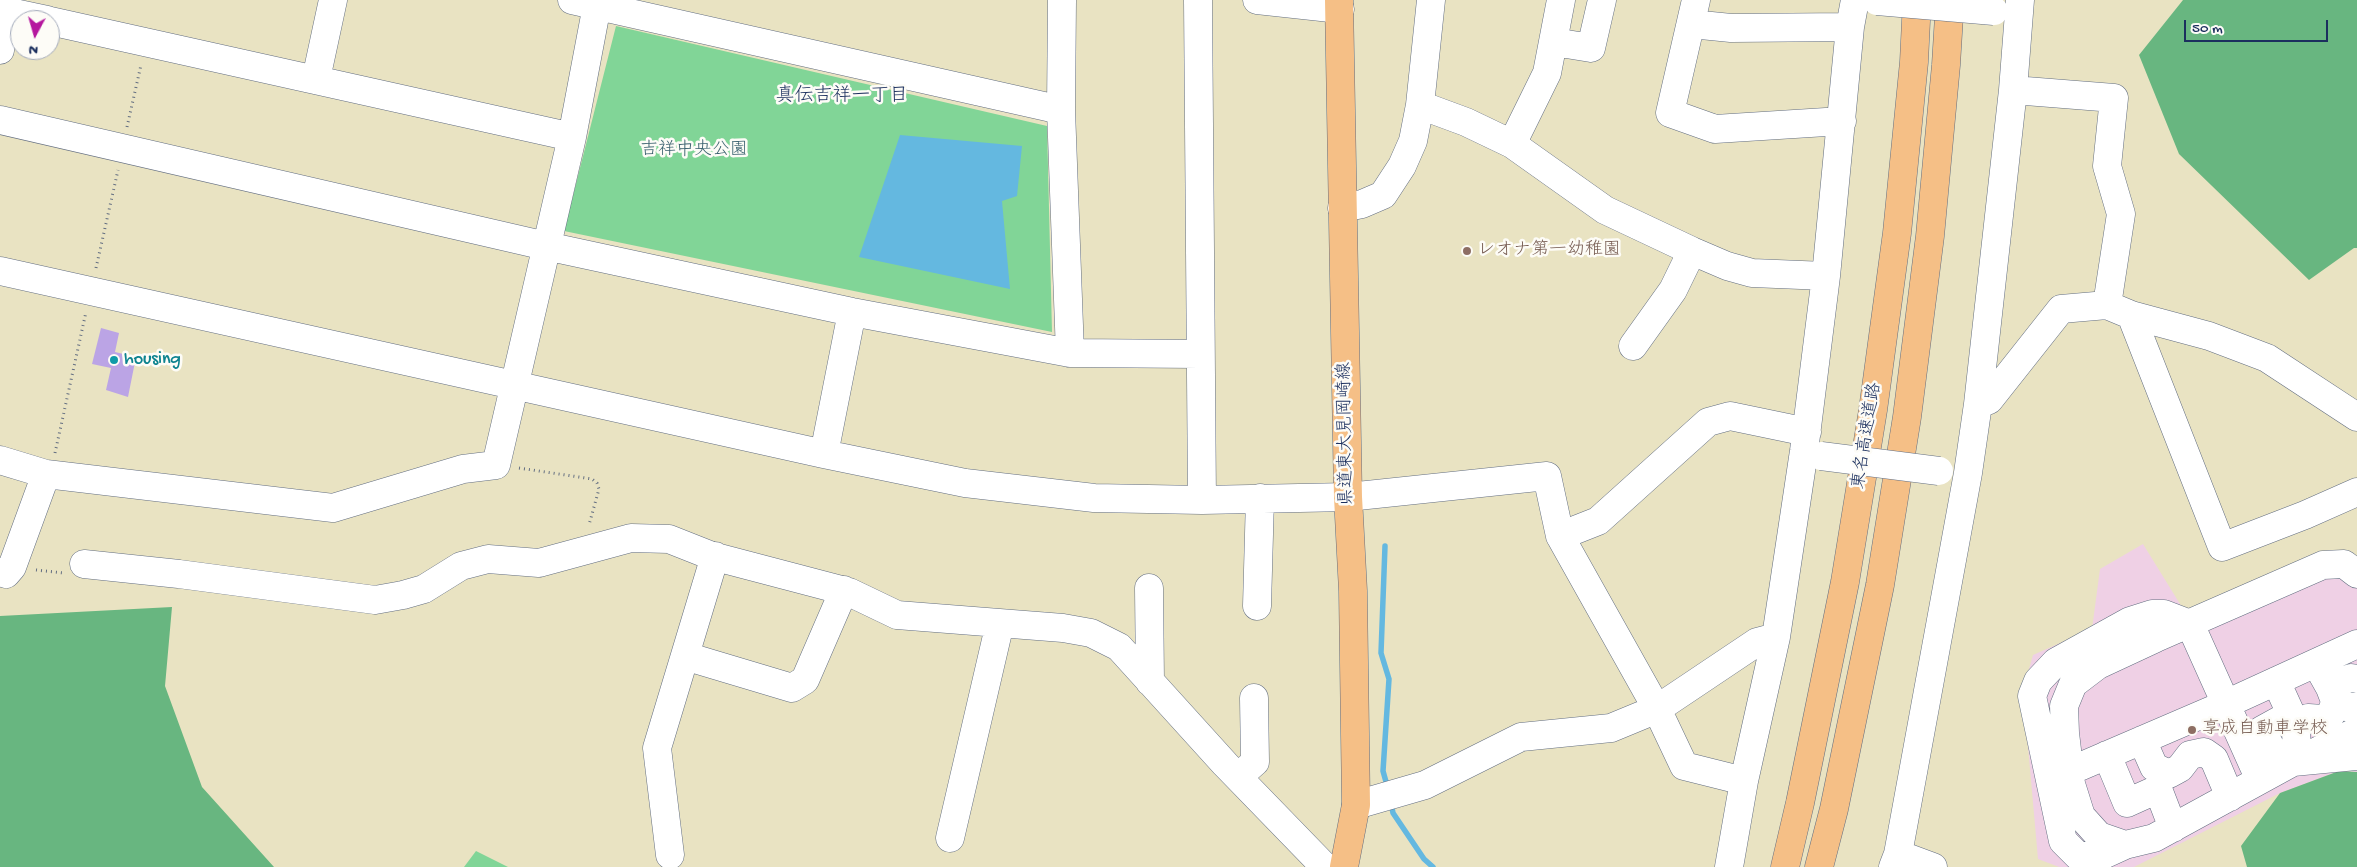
<!DOCTYPE html>
<html>
<head>
<meta charset="utf-8">
<style>
	body { margin:0 }
	#map { position:relative; width:2357px; height:867px; overflow:hidden; background:#e9e3c2; font-family:"Gochi Hand",sans-serif }
	canvas { display:block }
	.north { position:absolute; left:10px; top:10px; width:50px; height:50px; box-sizing:border-box; background:#fdfcf7; border:1px solid #a3aaba; border-radius:50%; rotate:186deg; font-size:14px; font-weight:700; line-height:20px; text-align:center; color:#1b2f5e }
	.north::after { content:''; display:block; margin:auto; width:18px; height:22px; background:#b5179e; clip-path:polygon(50% 0,100% 100%,50% 72%,0 100%) }
	.scale { position:absolute; left:2184px; top:20px; width:144px; height:22px; box-sizing:border-box; border:2px solid #1b2f5e; border-top:0; padding-left:6px; font-size:15px; line-height:18px; white-space:nowrap; color:#1b2f5e; -webkit-text-stroke:4px #fdfcf7; paint-order:stroke }
</style>
</head>
<body>
<div id="map">
<canvas width="2357" height="867"></canvas>
<div class="north">N</div>
<div class="scale">50 m</div>
</div>
<script>
const context = document.querySelector('canvas').getContext('2d');
context.lineJoin = 'round';
function fillPath(path, color) {
  context.fillStyle = color;
  context.fill(path, 'evenodd');
}
function shape(rows) {
  const path = new Path2D();
  for (const r of rows) {
    path.moveTo(r[0], r[1]);
    for (let i = 2; i < r.length; i += 2) path.lineTo(r[i], r[i + 1]);
  }
  return path;
}
function trace(path, color, width, dash) {
  context.strokeStyle = color;
  context.lineWidth = width;
  context.lineCap = dash ? 'butt' : 'round';
  context.setLineDash(dash || []);
  context.stroke(path);
}
function label(font, color, halo, rows, align = 'center') {
  context.font = font + ' "Gochi Hand","Klee One",sans-serif';
  context.lineWidth = 5;
  context.setLineDash([]);
  context.textBaseline = 'middle';
  context.strokeStyle = halo;
  context.fillStyle = color;
  for (const [text, x, y, turn = 0] of rows) {
    context.save();
    context.translate(x, y);
    context.rotate((+turn || 0) * Math.PI / 180);
    context.textAlign = isNaN(turn) ? turn : align;
    if (halo) context.strokeText(text, 0, 0);
    context.fillText(text, 0, 0);
    context.restore();
  }
}
fillPath(shape([
	[2143,544,2188,617,2350,551,2357,560,2357,772,2339,771,2280,793,2134,867,2059,867,2038,859,2023,690,2033,655,2092,629,2100,569]
]), '#efd0e5');
fillPath(shape([
	[616,26,1047,126,1052,332,564,231],
	[476,851,508,867,464,867]
]), '#81d597');
fillPath(shape([
	[2183,0,2357,0,2357,248,2354,248,2309,280,2179,154,2139,55],
	[172,607,165,686,202,787,274,867,0,867,0,616],
	[2339,771,2357,772,2357,867,2247,867,2241,846,2280,793]
]), '#68b680');
fillPath(shape([
	[900,135,1022,146,1017,196,1002,201,1010,289,859,257]
]), '#64b8e0');
trace(shape([
	[1385,546,1381,653,1389,679,1383,771,1388,789],
	[1391,803,1393,813,1424,859,1433,867]
]), '#64b8e0', 5.5);
fillPath(shape([
	[101,328,119,333,115,352,136,357,128,397,106,390,111,368,92,364]
]), '#bba4e5');
const minor = shape([
	[572,0,1061,110],
	[1062,0,1061,110,1070,353],
	[1198,0,1202,500],
	[1257,0,1340,9],
	[1696,0,1670,113,1715,129,1842,121],
	[5,11,47,20],
	[50,21,572,137],
	[1691,24,1731,28,1850,27],
	[1554,42,1591,48,1602,0],
	[0,50,6,0],
	[316,79,333,0],
	[2013,90,2114,98,2107,166,2121,214,2107,305],
	[1420,105,1466,122,1512,144,1605,210,1692,251,1727,266,1752,273,1826,276],
	[0,120,546,246,852,312,1070,353,1200,354],
	[1512,144,1547,73,1561,0],
	[1342,208,1362,204,1383,195,1402,166,1413,141,1420,105,1431,0],
	[0,271,824,454,965,483,1094,498,1202,500,1348,497,1547,476,1560,536,1657,709,1684,766,1744,781],
	[2131,315,2222,547,2305,515,2357,492],
	[1633,346,1673,290,1692,251],
	[1978,404,2013,90,2020,0],
	[824,454,852,312],
	[0,460,46,474,333,508,463,469,496,465,572,137,598,0],
	[1560,536,1598,521,1708,422,1730,416,1807,432],
	[84,564,179,574,375,600,403,595,424,589,461,566,488,559,539,563,631,538,669,539,712,556,849,592,897,615,1063,628,1091,633,1119,647,1225,764,1325,867],
	[0,572,6,574,12,567,46,474],
	[2357,574,2344,564,2323,565,2156,638,2098,665,2073,684,2064,706,2065,733,2071,784,2081,816,2099,836,2125,845,2154,838,2293,762,2357,756],
	[1149,588,1150,682],
	[1257,606,1260,498],
	[685,656,792,688,805,680,844,590],
	[2316,663,2330,688,2335,701,2332,713,2323,719,2308,718,2300,722,2296,733,2298,761,2357,731],
	[2357,679,2351,678,2342,681,2338,685,2336,695,2341,704,2345,707,2357,707],
	[2276,681,2291,714,2262,730,2281,768],
	[2142,740,2154,767,2169,774,2180,768,2190,755,2204,752,2214,759,2230,797],
	[2107,755,2127,803,2158,789,2173,828],
	[2070,771,2226,704,2357,644],
	[1238,777,1255,762,1254,698],
	[1356,805,1425,785,1521,737,1611,728,1657,709,1757,642,1776,637],
	[950,838,1000,623],
	[2125,845,2101,856,2078,856,2063,841,2032,696,2038,681,2056,662,2130,621,2152,614,2164,614,2190,624,2260,780],
	[1898,854,1933,867],
	[670,855,657,748,715,556],
	[1729,867,1744,781,1776,637,1804,451,1826,276,1850,27,1855,0],
	[1893,867,1898,854,1968,473,1978,404,1989,400,2061,309,2107,305,2131,315,2209,336,2267,358,2357,417]
]);
const major = shape([
	[1339,0,1348,497,1353,591,1356,805,1344,867]
]);
const highway = shape([
	[1785,867,1800,803,1845,582,1873,410,1897,233,1914,62,1917,0],
	[1819,867,1834,809,1880,585,1907,417,1930,236,1946,65,1950,0]
]);
trace(minor, '#636e81', 29);
trace(major, '#636e81', 29);
trace(highway, '#636e81', 29);
trace(shape([
	[127,127,141,65],
	[96,268,118,170],
	[55,453,86,312],
	[519,468,592,479,597,483,599,489,589,525],
	[36,570,64,573]
]), '#636e81', 3, [1, 4]);
trace(minor, '#fff', 28);
trace(major, '#f5bf86', 28);
trace(highway, '#f5bf86', 28);
const minorBridge = shape([
	[1877,1,1994,11],
	[1821,456,1939,471]
]);
trace(minorBridge, '#636e81', 29, []);
trace(minorBridge, '#fff', 28);
for (const [x, y, r, color] of [
	[1467,251,5,"#8d6e63"],
	[114,360,5,"#0f9aa8"],
	[2192,730,5,"#8d6e63"]
]) {
  const dot = new Path2D();
  dot.arc(x, y, r, 0, 2 * Math.PI);
  context.fillStyle = color;
  context.fill(dot);
  trace(dot, '#fdfcf7', 2);
}
label('18px', '#3a616f', '#fdfcf7', [
	["吉祥中央公園",694,151]
]);
label('18px', '#785e54', '#fdfcf7', [
	["レオナ第一幼稚園",1477,251],
	["享成自動車学校",2202,730]
], 'left');
label('18px', '#0d838f', '#fdfcf7', [
	["housing",124,360]
], 'left');
label('18px', '#1b2f5e', '#fdfcf7', [
	["県道東大見岡崎線",1347,434,-91],
	["東名高速道路",1868,436,-81]
]);
label('19px', '#1b2f5e', '#fdfcf7', [
	["真伝吉祥一丁目",842,97]
]);
</script>
</body>
</html>
